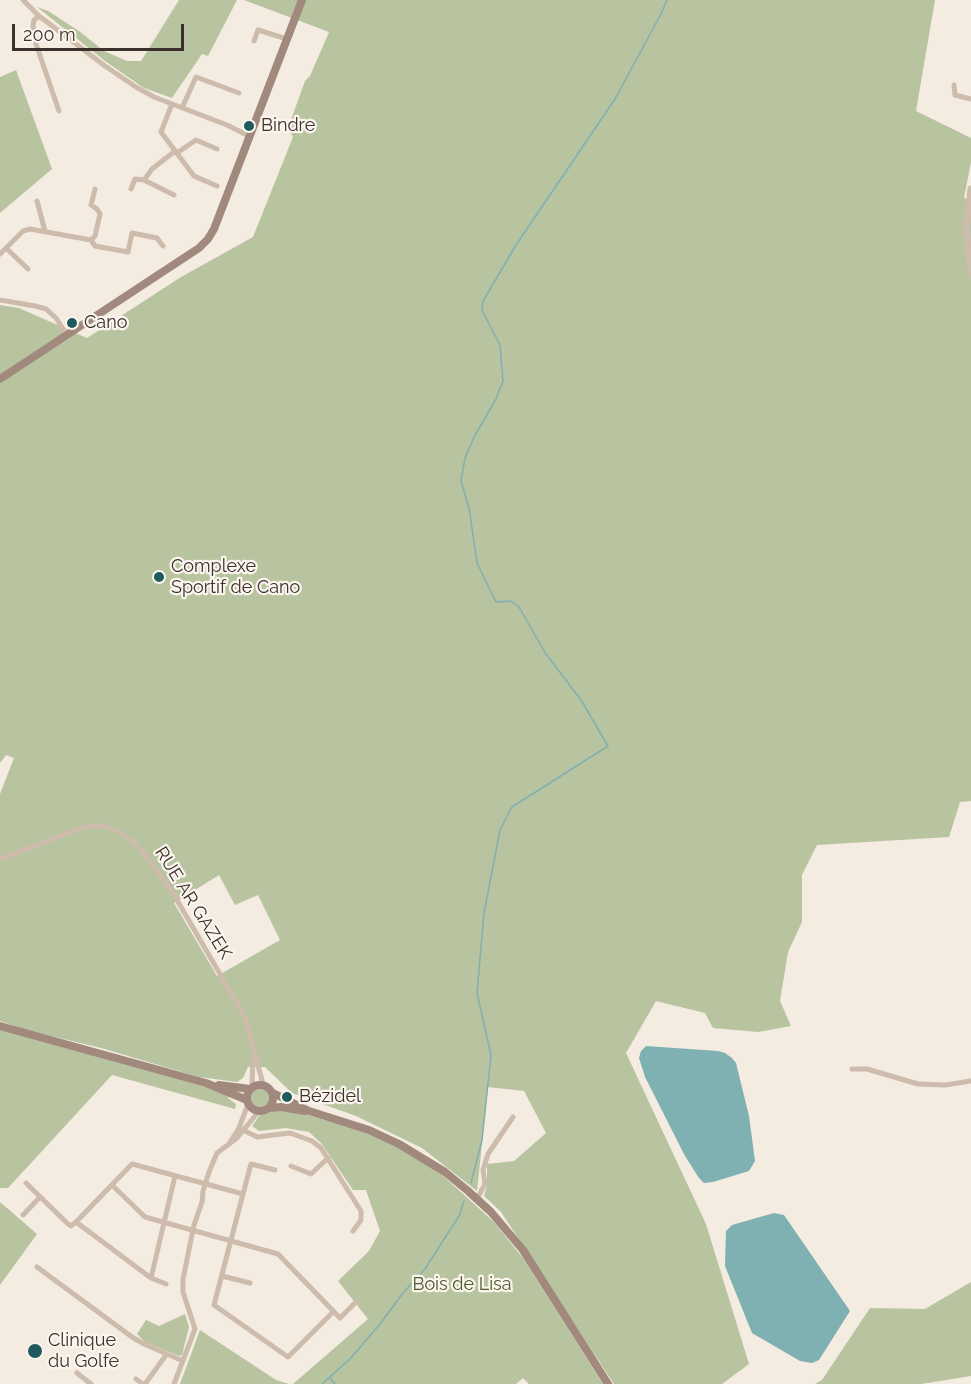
<!DOCTYPE html>
<html>
<head>
<meta charset="utf-8">
<style>
	body { margin:0 }
	#map { position:relative; width:971px; height:1384px; overflow:hidden; background:#f4ebe1; font-family:Raleway,sans-serif }
	canvas { display:block }
	.scale { position:absolute; left:12px; top:24px; width:172px; height:27px; box-sizing:border-box; border:3px solid #3b302b; border-top:0; padding-left:8px; font-size:18px; line-height:21px; white-space:nowrap; color:#3b302b; -webkit-text-stroke:4px #fbf5ee; paint-order:stroke }
</style>
</head>
<body>
<div id="map">
<canvas width="971" height="1384"></canvas>
<div class="scale">200 m</div>
</div>
<script>
const context = document.querySelector('canvas').getContext('2d');
context.lineJoin = 'round';
function fillPath(path, color) {
  context.fillStyle = color;
  context.fill(path, 'evenodd');
}
function shape(rows) {
  const path = new Path2D();
  for (const r of rows) {
    if (r.length === 3) {
      path.moveTo(r[0] + r[2], r[1]);
      path.arc(r[0], r[1], r[2], 0, 2 * Math.PI);
      continue;
    }
    path.moveTo(r[0], r[1]);
    for (let i = 2; i < r.length; i += 2) path.lineTo(r[i], r[i + 1]);
  }
  return path;
}
function trace(path, color, width, dash) {
  context.strokeStyle = color;
  context.lineWidth = width;
  context.lineCap = dash ? 'butt' : 'round';
  context.setLineDash(dash || []);
  context.stroke(path);
}
function label(font, color, halo, rows, align = 'center') {
  context.font = font + ' Raleway,sans-serif';
  context.lineWidth = 4.5;
  context.setLineDash([]);
  context.textBaseline = 'middle';
  context.strokeStyle = halo;
  context.fillStyle = color;
  for (const [text, x, y, turn = 0] of rows) {
    context.save();
    context.translate(x, y);
    context.rotate((+turn || 0) * Math.PI / 180);
    context.textAlign = isNaN(turn) ? turn : align;
    if (halo) context.strokeText(text, 0, 0);
    context.fillText(text, 0, 0);
    context.restore();
  }
}
fillPath(shape([
	[179,0,237,0,208,56,202,54,172,98,144,88,105,61,37,7,48,11,79,31,104,51,127,61,141,61],
	[244,0,935,0,916,111,971,138,971,162,964,198,971,201,971,801,960,802,949,837,817,845,802,875,802,922,788,952,780,1001,791,1026,758,1032,713,1028,705,1013,656,1001,626,1053,706,1224,749,1364,722,1384,614,1384,501,1212,484,1196,487,1186,487,1164,514,1161,546,1133,524,1091,488,1087,477,1191,422,1148,356,1116,292,1093,265,1067,248,1067,243,1078,237,1082,199,1077,101,1048,26,1030,0,1021,0,794,14,758,6,755,0,763,0,305,19,308,87,338,181,277,253,237,293,137,288,128,305,81,310,76,329,32],
	[219,875,235,905,258,895,280,940,217,976,174,903],
	[16,70,52,169,0,213,0,77],
	[0,1030,221,1091,220,1093,229,1096,228,1098,236,1104,235,1109,112,1075,8,1188,0,1188],
	[260,1098,9],
	[274,1110,304,1114,362,1131,400,1147,442,1175,493,1221,523,1258,603,1384,529,1384,523,1378,516,1384,293,1384,368,1319,338,1281,369,1251,380,1231,366,1190,353,1190,321,1143,309,1132,286,1128,259,1131,252,1126,260,1115],
	[0,1202,37,1234,0,1285],
	[971,1282,971,1376,921,1384,815,1384,822,1380,870,1308,925,1309],
	[185,1314,189,1327,182,1355,179,1356,145,1342,137,1334,146,1320,159,1326],
	[200,1330,276,1380,289,1384,180,1384]
]), '#b8c4a0');
fillPath(shape([
	[646,1046,718,1051,725,1053,732,1058,736,1063,749,1116,755,1161,749,1171,713,1182,704,1183,699,1178,685,1156,645,1077,639,1058,641,1051],
	[774,1213,784,1215,850,1311,819,1360,812,1363,800,1361,752,1333,725,1266,726,1231,732,1225]
]), '#7fb0b2');
trace(shape([
	[471,1183,482,1140,491,1055,477,993,484,913,500,830,512,807,608,746,581,700,546,654,519,607,511,601,496,602,477,563,469,508,461,481,465,458,474,437,496,399,503,381,500,345,482,310,483,301,516,245,615,99,661,14,667,0],
	[330,1378,335,1384],
	[322,1384,350,1359,380,1324,403,1293,425,1269,459,1216,464,1201]
]), '#7fb0b2', 1.5);
trace(shape([
	[23,0,39,16,105,66,136,87,154,97,227,125,249,136],
	[39,16,34,20,33,25,35,41,59,111],
	[254,41,258,30,287,39],
	[954,85,955,95,971,99],
	[172,104,161,132,194,176,217,186],
	[182,108,196,77,239,93],
	[177,153,196,140,217,149],
	[144,180,174,195],
	[131,189,135,179,144,180,152,169,175,151],
	[37,201,45,231],
	[91,240,95,236,100,214,97,209,91,205,95,189],
	[6,248,28,269],
	[0,254,23,231,30,229,91,240,95,246,128,252,132,233,157,238,163,246],
	[0,300,35,306,46,309,56,318,67,335],
	[0,859,84,827,104,826,121,833,131,840,144,853,174,895,245,1017,263,1084],
	[852,1069,867,1069,918,1084,945,1085,971,1081],
	[252,1087,253,1055],
	[239,1128,257,1137,290,1133,312,1141,321,1148,361,1211,361,1220,353,1231],
	[230,1142,239,1128,248,1104],
	[291,1166,311,1174,328,1158],
	[26,1183,68,1224,71,1226,76,1222,151,1278,175,1176],
	[113,1186,145,1217,278,1254,340,1318,356,1302],
	[243,1194,251,1164,275,1170],
	[477,1199,485,1184,483,1170,488,1154,513,1117],
	[23,1215,40,1197],
	[76,1222,132,1164,243,1194,214,1305,288,1357,333,1312],
	[37,1267,132,1337,144,1344,183,1361],
	[222,1276,250,1283],
	[151,1278,166,1284],
	[77,1373,91,1384],
	[136,1379,143,1384],
	[145,1384,166,1355],
	[174,1384,195,1329,183,1292,183,1279,194,1225,202,1202,203,1191,209,1172,217,1153,237,1138,259,1111]
]), '#cdbbac', 5);
trace(shape([
	[971,189,966,229,971,275]
]), '#cdbbac', 7);
trace(shape([
	[0,379,199,248,208,239,214,229,302,0],
	[0,1026,206,1083,247,1100],
	[260,1098,13],
	[219,1085,250,1089],
	[273,1093,309,1111,369,1130,399,1144,445,1172,468,1191,491,1212,523,1250,608,1384],
	[269,1108,281,1107,305,1111]
]), '#a18a7d', 8);
for (const [x, y, r, color] of [
	[249,126,6,"#1f5a5e"],
	[72,323,6,"#1f5a5e"],
	[159,577,6,"#1f5a5e"],
	[287,1097,6,"#1f5a5e"],
	[35,1351,8,"#1f5a5e"]
]) {
  const dot = new Path2D();
  dot.arc(x, y, r, 0, 2 * Math.PI);
  context.fillStyle = color;
  context.fill(dot);
  trace(dot, '#fbf5ee', 2);
}
label('18px', '#3b302b', '#fbf5ee', [
	["Bindre",261,126],
	["Cano",84,323],
	["Complexe",171,567],
	["Sportif de Cano",171,588],
	["Bézidel",299,1097],
	["Clinique",48,1341],
	["du Golfe",48,1362]
], 'left');
label('18px', '#3b302b', '#fbf5ee', [
	["RUE AR GAZEK",193,903,58]
]);
label('18px', '#4a5a2e', '#fbf5ee', [
	["Bois de Lisa",462,1285]
]);
</script>
</body>
</html>
